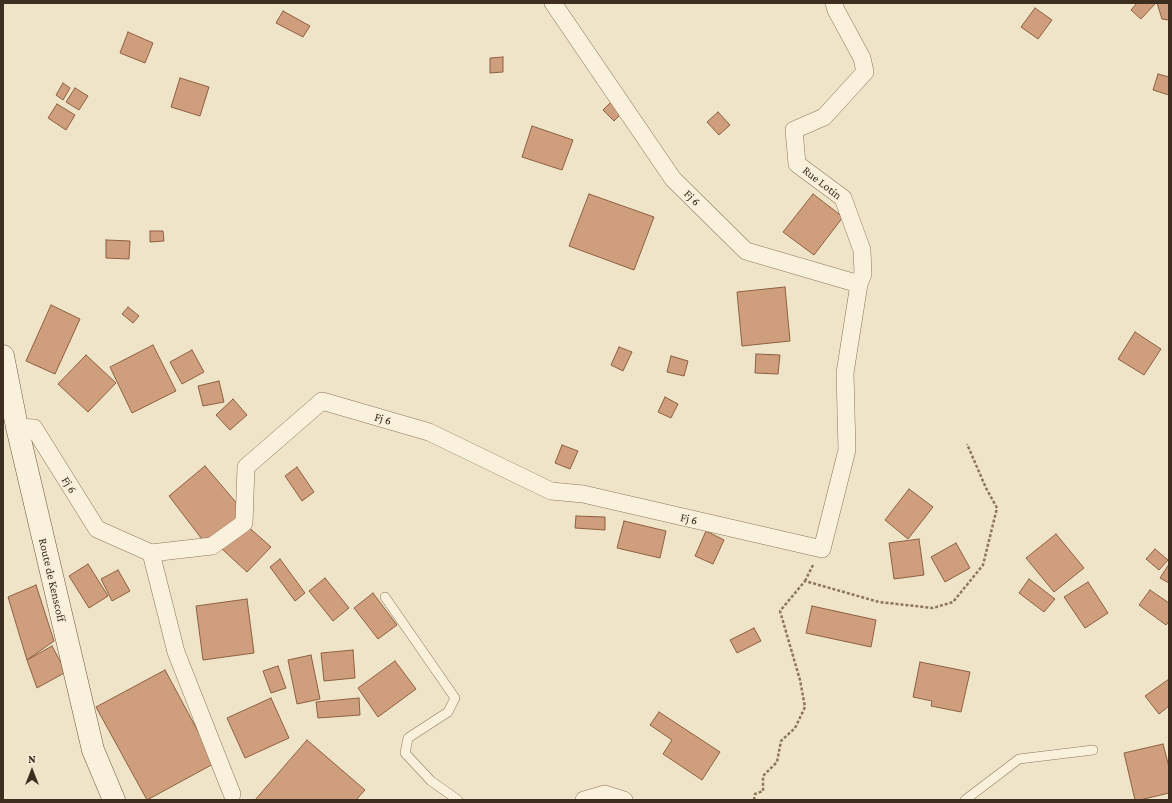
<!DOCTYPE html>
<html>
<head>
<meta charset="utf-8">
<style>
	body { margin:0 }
	#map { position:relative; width:1172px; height:803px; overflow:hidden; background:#f0e4c8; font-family:"Crimson Pro",serif }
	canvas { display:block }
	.frame { position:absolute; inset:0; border:4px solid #3d2e20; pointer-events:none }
	.north { position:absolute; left:12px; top:751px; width:40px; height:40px; -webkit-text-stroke:3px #f7eed8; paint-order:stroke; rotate:0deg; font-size:11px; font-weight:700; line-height:16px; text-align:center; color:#3d2e20 }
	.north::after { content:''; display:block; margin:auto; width:14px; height:18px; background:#3d2e20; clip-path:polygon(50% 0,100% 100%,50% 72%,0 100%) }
</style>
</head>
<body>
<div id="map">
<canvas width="1172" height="803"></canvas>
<div class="frame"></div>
<div class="north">N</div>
</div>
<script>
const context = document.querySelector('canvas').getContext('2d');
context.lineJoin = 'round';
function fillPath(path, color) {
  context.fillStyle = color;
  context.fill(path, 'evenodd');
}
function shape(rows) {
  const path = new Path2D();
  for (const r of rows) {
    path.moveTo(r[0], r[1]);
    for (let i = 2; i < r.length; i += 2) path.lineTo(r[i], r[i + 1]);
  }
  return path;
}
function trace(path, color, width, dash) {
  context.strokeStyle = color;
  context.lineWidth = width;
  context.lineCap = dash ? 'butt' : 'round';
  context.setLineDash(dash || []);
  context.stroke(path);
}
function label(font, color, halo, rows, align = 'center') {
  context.font = font + ' "Crimson Pro",serif';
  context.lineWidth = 3;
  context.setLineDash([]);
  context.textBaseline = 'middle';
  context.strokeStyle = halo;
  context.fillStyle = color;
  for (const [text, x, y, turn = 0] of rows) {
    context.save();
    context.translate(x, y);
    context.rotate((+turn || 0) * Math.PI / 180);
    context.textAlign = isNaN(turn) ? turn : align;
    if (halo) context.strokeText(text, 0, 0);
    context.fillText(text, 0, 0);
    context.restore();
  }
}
const building = shape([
	[1137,3,1153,3,1155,4,1141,19,1131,10,1137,3],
	[1157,3,1169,3,1169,20,1162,19,1157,3],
	[1035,8,1052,20,1038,39,1021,27,1035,8],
	[283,11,310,26,303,37,276,23,283,11],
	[128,32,153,43,145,63,120,53,128,32],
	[503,57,503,72,490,73,490,58,503,57],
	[1158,74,1169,77,1169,95,1153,90,1158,74],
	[180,78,209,87,200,116,171,107,180,78],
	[63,83,70,88,63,100,56,95,63,83],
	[75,88,88,96,79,110,66,102,75,88],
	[611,102,622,113,614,121,603,110,611,102],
	[57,104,75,115,66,130,48,118,57,104],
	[718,112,730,125,719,135,707,122,718,112],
	[532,126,573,140,562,170,522,157,532,126],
	[589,194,654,217,634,270,569,246,589,194],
	[813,194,843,217,814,255,783,232,813,194],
	[150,231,163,231,164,241,150,242,150,231],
	[106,240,130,241,129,259,106,258,106,240],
	[785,287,790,341,742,346,737,292,785,287],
	[51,305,80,319,55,374,26,361,51,305],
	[128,307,139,316,133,323,122,314,128,307],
	[1135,332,1161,349,1144,375,1118,359,1135,332],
	[153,345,176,391,132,413,110,367,153,345],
	[619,347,632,352,623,371,611,365,619,347],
	[192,350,204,372,182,384,170,362,192,350],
	[756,354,780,355,778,374,755,373,756,354],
	[86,355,116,383,88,412,58,384,86,355],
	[671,356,688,361,684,376,667,372,671,356],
	[219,381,224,402,203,406,198,386,219,381],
	[665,397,678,404,671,418,658,412,665,397],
	[233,399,247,415,230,430,216,415,233,399],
	[562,445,578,451,570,469,555,463,562,445],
	[205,466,245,513,208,547,169,496,205,466],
	[297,467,314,492,302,501,285,476,297,467],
	[909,489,933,507,908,539,885,520,909,489],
	[576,516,605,517,605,530,575,528,576,516],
	[624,521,666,531,660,558,617,548,624,521],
	[244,523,271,547,247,572,221,548,244,523],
	[706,531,724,540,713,564,695,556,706,531],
	[1056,534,1084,568,1054,592,1026,558,1056,534],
	[919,539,924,575,894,579,889,543,919,539],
	[956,543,970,568,945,582,931,557,956,543],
	[1155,549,1168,560,1159,570,1146,559,1155,549],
	[280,559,305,593,295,601,270,567,280,559],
	[88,564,108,596,89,608,69,576,88,564],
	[1169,564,1169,583,1160,578,1169,564],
	[118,570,130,591,112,601,101,579,118,570],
	[325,578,349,608,333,621,309,591,325,578],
	[1029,579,1055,599,1044,612,1019,593,1029,579],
	[1088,582,1108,613,1085,628,1064,597,1088,582],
	[36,585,54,641,27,660,8,597,36,585],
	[1150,590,1169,603,1169,621,1166,625,1139,605,1150,590],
	[373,593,397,625,378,639,354,608,373,593],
	[247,599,254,653,203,660,196,606,247,599],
	[812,606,876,620,871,647,806,633,812,606],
	[754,628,761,641,737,653,730,640,754,628],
	[52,646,66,672,37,688,27,660,52,646],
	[353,650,355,678,324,681,321,653,353,650],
	[311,655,320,699,297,704,288,660,311,655],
	[395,661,416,689,378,717,358,688,395,661],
	[920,662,970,672,961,712,931,706,932,701,913,697,920,662],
	[278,666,286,688,271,693,263,671,278,666],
	[165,670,215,763,147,800,96,707,165,670],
	[1169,679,1169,706,1159,714,1145,696,1169,679],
	[271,698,289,738,245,758,227,718,271,698],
	[359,698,360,715,318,718,316,702,359,698],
	[659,712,720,752,702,780,663,754,672,740,650,725,659,712],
	[307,740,365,790,356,800,255,800,307,740],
	[1163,744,1169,767,1169,793,1140,800,1135,800,1124,753,1163,744]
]);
fillPath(building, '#cf9f7d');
trace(building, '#8d5f41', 1);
const lane = shape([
	[385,597,455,698,448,712,408,738,405,753,431,781,458,800],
	[965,800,1019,759,1093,750]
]);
const street = shape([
	[553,3,673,179,746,251,859,284],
	[17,427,34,428,97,529,151,553,212,546,244,523,246,467,322,401,429,432,551,491,583,494,822,549,847,450,845,373,859,284,863,274,862,250,843,198,797,164,794,130,824,117,865,72,862,58,836,10,834,3],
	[151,553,176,652,232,794],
	[584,800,605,794,624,800]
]);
const secondary = shape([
	[3,356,17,427,93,750,114,800]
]);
trace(lane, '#8d765c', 10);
trace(street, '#8d765c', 18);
trace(secondary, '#6f573f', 23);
trace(shape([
	[805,581,813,565],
	[754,800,755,794,763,791,763,776,777,762,781,741,795,728,805,707,800,680,780,611,805,581,879,602,933,608,953,602,983,565,997,508,986,488,967,444]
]), '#8d765c', 2.5, [3, 2]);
trace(lane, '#faf1dc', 9);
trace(street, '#faf1dc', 17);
trace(secondary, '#faf1dc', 22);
label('12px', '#3d2e20', '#f7eed8', [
	["Rue Lotin",822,183,38],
	["Fj 6",692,198,45],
	["Fj 6",383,419,16],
	["Fj 6",69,485,58],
	["Fj 6",689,519,13],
	["Route de Kenscoff",52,580,77]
]);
</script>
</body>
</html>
